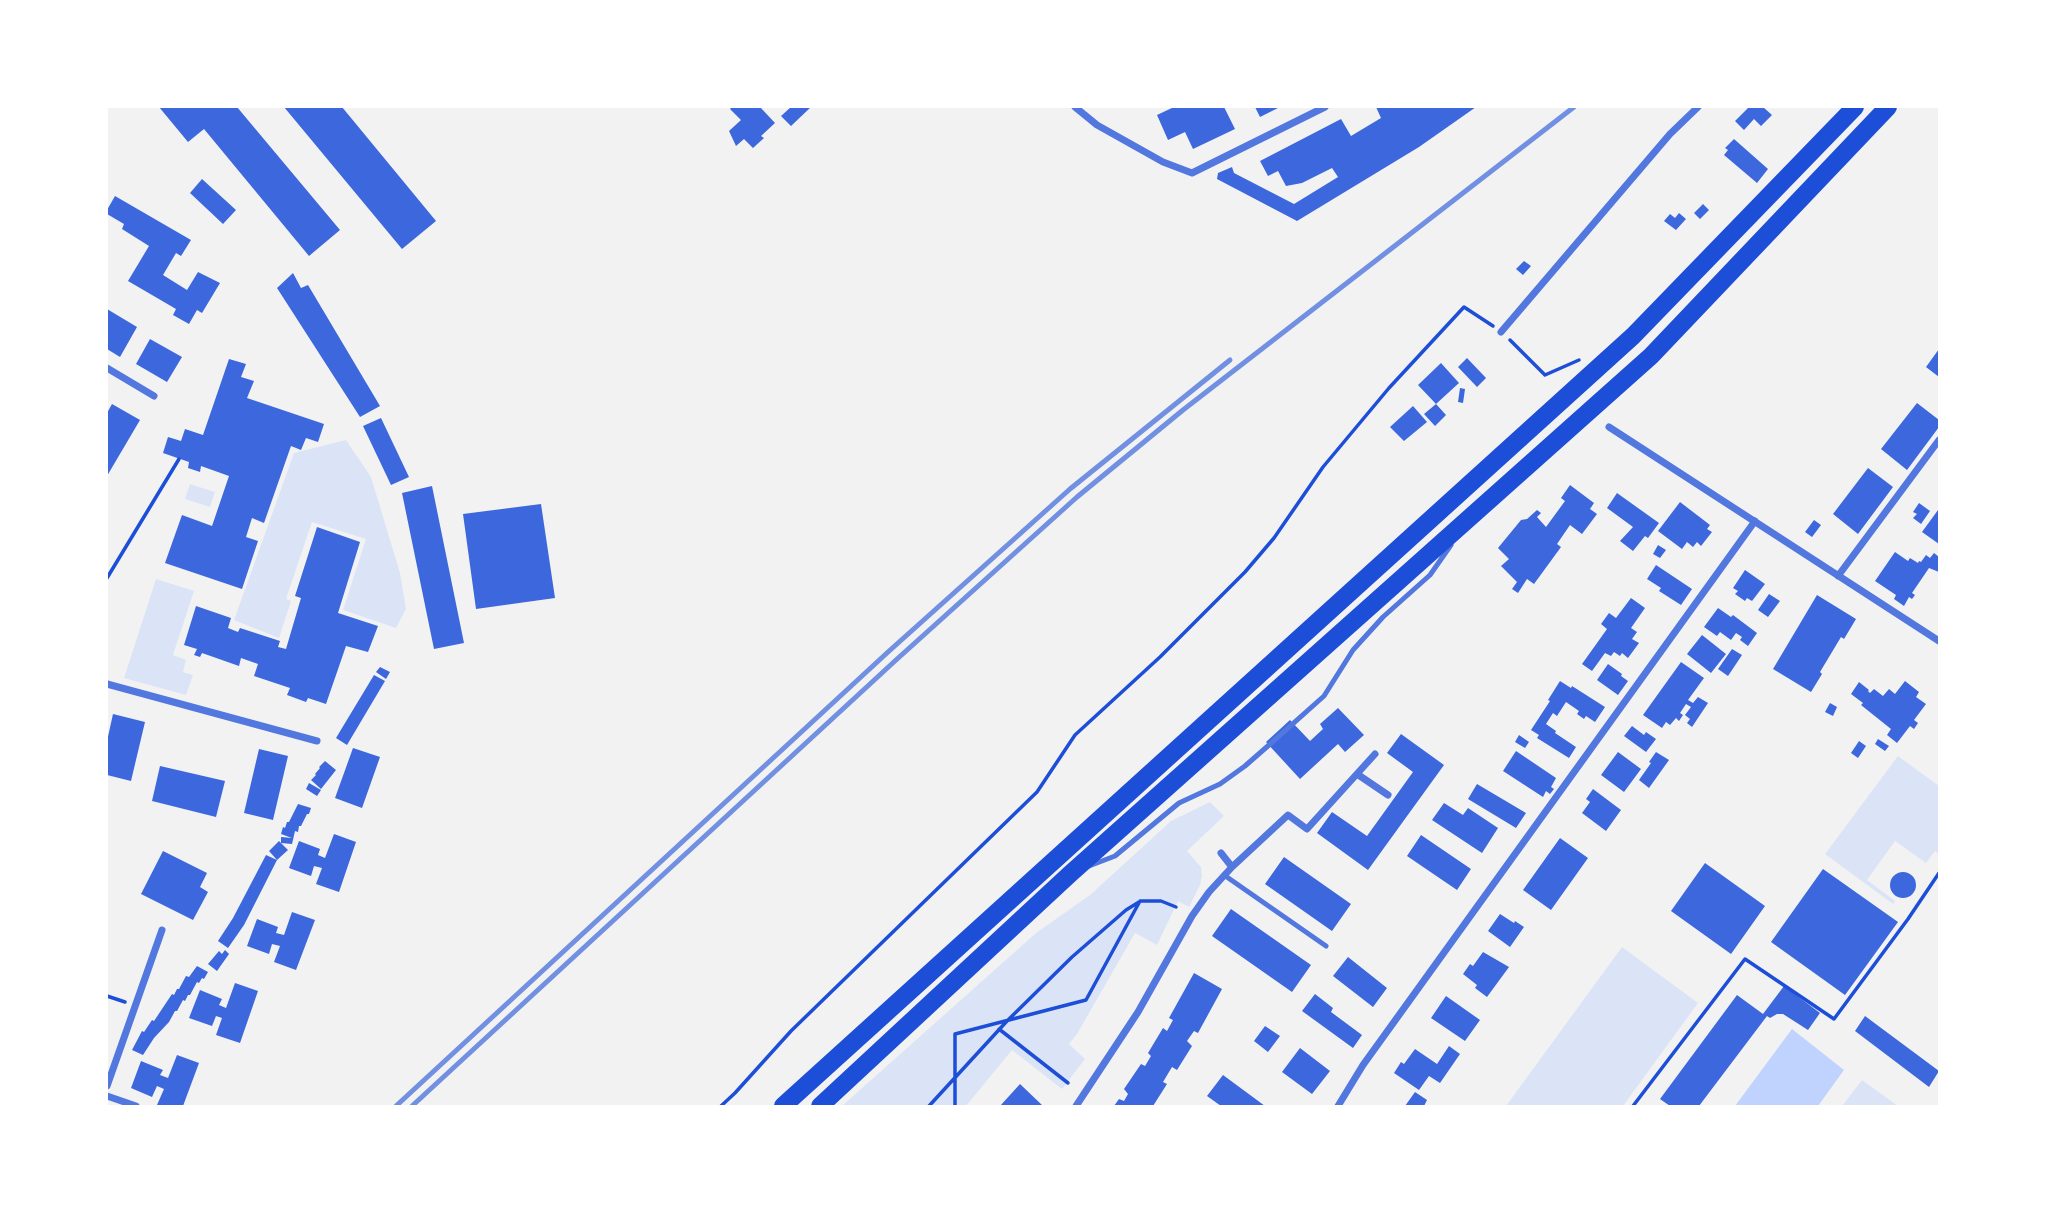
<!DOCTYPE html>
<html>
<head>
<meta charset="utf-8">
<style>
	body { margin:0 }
	#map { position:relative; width:2046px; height:1213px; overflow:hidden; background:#f2f2f2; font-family:"DM Sans",sans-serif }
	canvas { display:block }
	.frame { position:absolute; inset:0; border:108px solid #fff; pointer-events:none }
</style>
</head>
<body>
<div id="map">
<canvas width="2046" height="1213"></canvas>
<div class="frame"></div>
</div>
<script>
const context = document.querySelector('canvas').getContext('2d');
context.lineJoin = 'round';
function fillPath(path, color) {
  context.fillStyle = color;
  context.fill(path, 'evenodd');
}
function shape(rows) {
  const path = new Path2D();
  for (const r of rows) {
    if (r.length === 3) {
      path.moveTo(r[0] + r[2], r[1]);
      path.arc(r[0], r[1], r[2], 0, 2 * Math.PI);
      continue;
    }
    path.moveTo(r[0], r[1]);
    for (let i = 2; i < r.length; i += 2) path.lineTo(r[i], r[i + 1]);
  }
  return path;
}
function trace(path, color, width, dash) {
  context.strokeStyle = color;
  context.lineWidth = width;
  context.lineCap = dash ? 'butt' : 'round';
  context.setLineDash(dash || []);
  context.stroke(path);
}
fillPath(shape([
	[346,440,371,477,400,573,406,609,396,628,343,610,366,539,312,522,286,599,291,601,279,638,234,620,294,453],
	[190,484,215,492,210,507,185,499],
	[156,579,194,591,173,655,186,660,183,672,193,675,186,695,124,678],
	[1898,756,1939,786,1939,854,1935,851,1926,863,1895,841,1867,880,1895,901,1893,904,1825,854],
	[1210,802,1224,816,1187,851,1201,867,1202,876,1200,885,1189,907,1178,901,1157,945,1135,933,1077,1034,1069,1044,1085,1059,1062,1089,1012,1050,966,1106,842,1106,1036,933,1090,895,1171,821],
	[1622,947,1698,1003,1623,1106,1506,1106],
	[1862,1080,1898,1106,1842,1106]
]), '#dbe4f7');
fillPath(shape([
	[1792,1029,1844,1070,1818,1106,1735,1106]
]), '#bfd3fe');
fillPath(shape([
	[159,107,237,107,340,230,309,256,204,129,188,142],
	[284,107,342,107,436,221,402,249],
	[732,107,760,107,775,123,761,136,764,138,753,148,744,139,736,146,729,131,741,120,730,109],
	[791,107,811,107,791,126,781,116],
	[1174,107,1224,107,1235,129,1193,149,1185,132,1168,140,1157,115],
	[1255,107,1280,107,1260,117],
	[1376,107,1476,107,1419,147,1297,221,1217,179,1218,173,1232,167,1234,173,1294,204,1338,177,1332,168,1302,183,1286,186,1278,171,1268,176,1260,161,1341,119,1351,136,1381,118],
	[1749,107,1763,107,1772,115,1761,126,1754,119,1744,130,1735,121],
	[1734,139,1768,169,1757,183,1724,155,1728,150,1725,148],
	[202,179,236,210,223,224,190,193],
	[115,196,191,240,181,256,176,253,163,275,187,290,198,272,220,283,202,313,197,310,189,324,173,315,176,309,128,281,149,246,122,229,124,224,107,214,107,210],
	[1703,204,1709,210,1700,219,1694,213],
	[1679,213,1686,219,1676,230,1664,221,1670,214,1675,218],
	[1524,261,1531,266,1523,275,1516,269],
	[293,273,301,288,308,285,380,406,360,417,277,288],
	[107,309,137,327,120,357,107,349],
	[150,339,182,357,167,382,136,364],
	[1939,349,1939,377,1926,367],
	[1467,358,1486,378,1477,387,1458,367],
	[229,359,246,364,241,377,254,381,247,398,324,424,318,442,306,438,301,450,291,446,264,523,252,518,246,537,258,541,242,589,165,563,182,515,212,526,229,476,201,466,200,472,188,468,189,462,163,453,168,437,181,441,185,429,203,435],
	[1441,363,1459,383,1436,404,1418,385],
	[1460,388,1465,389,1463,403,1458,402],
	[1917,403,1939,420,1939,427,1907,470,1881,449],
	[112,404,140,420,107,476,107,413],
	[1436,404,1446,415,1435,426,1424,414],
	[1413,406,1427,422,1404,441,1390,427],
	[381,418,409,477,391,485,363,426],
	[1868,468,1893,487,1858,534,1833,514],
	[1570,485,1594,503,1590,509,1597,514,1582,534,1570,525,1557,544,1561,547,1534,584,1527,579,1518,593,1512,589,1517,582,1501,566,1509,559,1498,548,1521,520,1527,519,1537,510,1541,513,1537,517,1546,527,1565,501,1561,498],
	[432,486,464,643,434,649,402,493],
	[1617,493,1659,523,1648,538,1645,536,1633,551,1620,541,1633,527,1607,508],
	[1680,502,1710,525,1707,529,1712,532,1701,546,1697,542,1693,547,1687,542,1682,549,1658,531],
	[1919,503,1930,511,1921,524,1913,518,1917,514,1913,512],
	[541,504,555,598,476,609,463,514],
	[1938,510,1939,512,1939,544,1922,532],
	[1814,520,1821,525,1812,537,1805,532],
	[317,527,360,542,338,613,378,626,368,652,346,646,326,704,308,698,306,702,287,695,290,688,254,676,258,664,241,658,239,666,202,653,200,657,194,655,197,649,184,645,196,606,231,618,228,628,238,632,240,628,280,641,278,647,286,649,301,598,295,596],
	[1658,545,1666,550,1660,558,1653,554],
	[1895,552,1908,561,1910,558,1918,563,1919,561,1921,562,1926,555,1930,558,1934,553,1939,557,1939,572,1929,568,1912,593,1915,595,1912,599,1909,597,1904,606,1894,599,1896,595,1875,581],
	[1656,565,1692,589,1681,605,1659,591,1661,588,1647,579],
	[1745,570,1765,584,1752,601,1747,598,1745,601,1735,594,1738,591,1733,588],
	[1769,594,1780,601,1768,617,1758,610],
	[1817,595,1856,619,1844,639,1841,637,1820,672,1822,674,1811,692,1773,669],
	[1631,598,1645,608,1631,628,1637,632,1632,639,1639,643,1628,658,1622,653,1620,656,1614,652,1611,656,1605,653,1592,671,1582,664,1607,629,1601,624,1609,613,1616,618],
	[1718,608,1731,617,1733,615,1757,633,1748,646,1740,640,1742,637,1736,633,1731,640,1720,632,1717,636,1704,627],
	[1702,635,1726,654,1711,673,1687,654],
	[1732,649,1742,655,1728,676,1718,669],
	[1681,662,1704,678,1688,700,1693,703,1698,697,1708,703,1692,727,1687,723,1690,719,1685,715,1691,707,1686,704,1680,713,1683,715,1679,721,1676,718,1670,725,1666,722,1662,728,1643,715],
	[1608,664,1622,674,1621,676,1628,681,1618,695,1597,680],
	[380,667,390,672,386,679,376,672],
	[374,675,385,681,347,745,336,738],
	[1560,681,1571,688,1572,686,1605,707,1595,722,1586,716,1584,719,1577,714,1579,711,1566,702,1557,716,1553,713,1546,724,1556,731,1555,733,1576,747,1569,758,1537,738,1539,735,1531,730,1550,701,1548,700],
	[1905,681,1919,692,1916,697,1926,704,1914,720,1918,723,1914,729,1910,726,1897,743,1887,735,1891,729,1861,705,1863,703,1851,694,1859,682,1869,690,1868,691,1870,693,1874,689,1883,696,1889,689,1895,694],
	[1830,703,1837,707,1833,716,1825,712],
	[1338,708,1364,735,1345,752,1338,744,1300,779,1266,742,1290,720,1310,741,1323,729,1320,724],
	[113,714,145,722,131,781,107,775,107,741],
	[1632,726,1644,735,1646,732,1656,739,1646,752,1624,736],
	[1401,734,1444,765,1368,870,1317,833,1332,812,1367,836,1413,772,1387,753],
	[1519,735,1529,742,1525,748,1515,742],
	[1878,739,1889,746,1885,751,1875,744],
	[1859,741,1866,746,1858,758,1851,753],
	[353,748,380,757,362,808,335,798],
	[259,749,288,756,273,820,244,813],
	[1516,751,1556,778,1551,787,1554,789,1550,794,1546,791,1543,797,1503,771],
	[1618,752,1641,769,1624,792,1601,775],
	[1656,752,1669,760,1649,788,1639,780,1651,763,1649,762],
	[325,761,336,770,321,789,311,780,316,775,315,774,320,768,319,767],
	[160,766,225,781,216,817,152,801],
	[309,783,321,790,317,796,306,789],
	[1477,784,1526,813,1516,828,1468,799],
	[1593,789,1621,810,1606,831,1582,813,1590,802,1586,799],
	[1444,803,1463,815,1468,808,1498,828,1482,853,1432,820],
	[298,804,311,808,309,814,307,814,301,826,299,826,298,832,295,831,292,844,281,843,281,837,292,838,281,834,283,827,285,828,287,822,289,822],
	[334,834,356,842,339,892,316,884,322,868,314,866,311,876,289,868,299,841,320,849,318,855,325,858],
	[1421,835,1471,869,1457,890,1407,856],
	[1560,838,1588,858,1551,910,1523,890],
	[279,841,288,850,277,860,269,851],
	[163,851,207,873,200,887,208,892,193,920,141,894],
	[266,855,277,860,244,925,228,948,218,941,233,918],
	[1284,857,1351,904,1332,931,1265,884],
	[1705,863,1765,906,1731,954,1671,911],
	[1823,869,1898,922,1845,995,1771,942],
	[1903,885,13],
	[1231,909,1311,965,1292,992,1212,936],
	[292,912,315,920,296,970,274,962,280,946,272,944,269,954,247,946,257,919,278,927,276,933,284,935],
	[1500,914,1514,923,1515,921,1524,927,1510,947,1488,931],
	[225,950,229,954,217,971,208,964,219,951,222,954],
	[1483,952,1509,967,1487,997,1475,988,1477,985,1463,974,1470,964,1473,966],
	[1348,957,1387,988,1373,1007,1333,976],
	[197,966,208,972,204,979,202,978,199,983,197,982,190,995,188,995,185,1001,183,1000,177,1011,175,1011,169,1022,154,1038,143,1055,132,1050,142,1031,144,1032,152,1020,154,1021,172,994,174,995,177,989,179,989,186,976,189,977],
	[1194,973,1222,989,1198,1033,1194,1031,1187,1041,1192,1046,1177,1070,1172,1067,1163,1082,1167,1084,1153,1106,1114,1106,1119,1099,1124,1101,1128,1094,1124,1089,1141,1064,1145,1066,1151,1056,1148,1053,1163,1028,1167,1031,1173,1020,1169,1018],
	[235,983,258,991,240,1043,216,1035,222,1018,216,1016,212,1026,189,1018,200,990,222,999,219,1005,226,1008],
	[1784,986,1820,1013,1808,1030,1783,1014,1777,1014,1770,1018,1767,1016,1699,1106,1670,1106,1660,1099,1737,995,1763,1014],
	[1315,994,1333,1008,1331,1012,1362,1035,1353,1048,1302,1011],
	[1446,996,1480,1020,1465,1041,1431,1018],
	[1865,1016,1939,1071,1929,1087,1855,1031],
	[1265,1026,1280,1036,1268,1052,1254,1041],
	[1449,1046,1460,1054,1440,1083,1429,1076,1419,1090,1394,1073,1401,1062,1404,1064,1415,1049,1437,1064],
	[1300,1048,1330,1071,1312,1094,1282,1072],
	[177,1055,199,1063,183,1106,157,1105,164,1089,157,1086,152,1097,131,1088,141,1061,163,1070,160,1075,168,1078],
	[1223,1075,1265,1106,1221,1106,1207,1096],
	[1020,1084,1042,1105,1041,1106,1000,1106],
	[1415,1092,1427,1100,1424,1106,1405,1106]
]), '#3d67dc');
trace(shape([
	[1510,340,1545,375,1579,360],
	[107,578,179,459],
	[107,996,125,1002],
	[999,1029,1068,1083],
	[721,1106,735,1093,791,1031,1037,792,1075,735,1160,657,1245,572,1274,538,1323,467,1389,388,1464,307,1493,326],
	[929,1106,1007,1021,1072,957,1126,910,1139,902],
	[955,1106,955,1034,1086,1000,1140,901,1161,901,1176,907],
	[1633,1106,1745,959,1834,1019,1908,919,1939,873]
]), '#1d4ed8', 3.5);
trace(shape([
	[1089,866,1115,856,1179,803,1220,784,1245,766,1269,745,1324,696,1353,650,1383,617,1430,575,1451,545],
	[1224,875,1326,946]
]), '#5277de', 5);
trace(shape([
	[1075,107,1097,125,1163,162,1192,173,1325,107],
	[1501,332,1670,134,1698,107],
	[107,368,154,396],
	[1609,427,1939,641],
	[1838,576,1939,440],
	[107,684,317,741],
	[1357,774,1388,795],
	[1232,867,1288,815,1307,829,1375,754],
	[107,1086,162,930],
	[107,1096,136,1106],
	[1076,1106,1138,1012,1192,916,1209,892,1232,867,1221,853],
	[1338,1106,1363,1065,1755,521]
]), '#5277de', 7);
trace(shape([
	[783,1106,1633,336,1855,107],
	[820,1106,1070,874,1651,356,1888,107]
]), '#1d4ed8', 18);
trace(shape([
	[396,1106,888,652,1070,489,1230,360],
	[412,1106,896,660,1077,497,1183,410,1574,107]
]), '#7290e2', 5);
</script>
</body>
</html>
